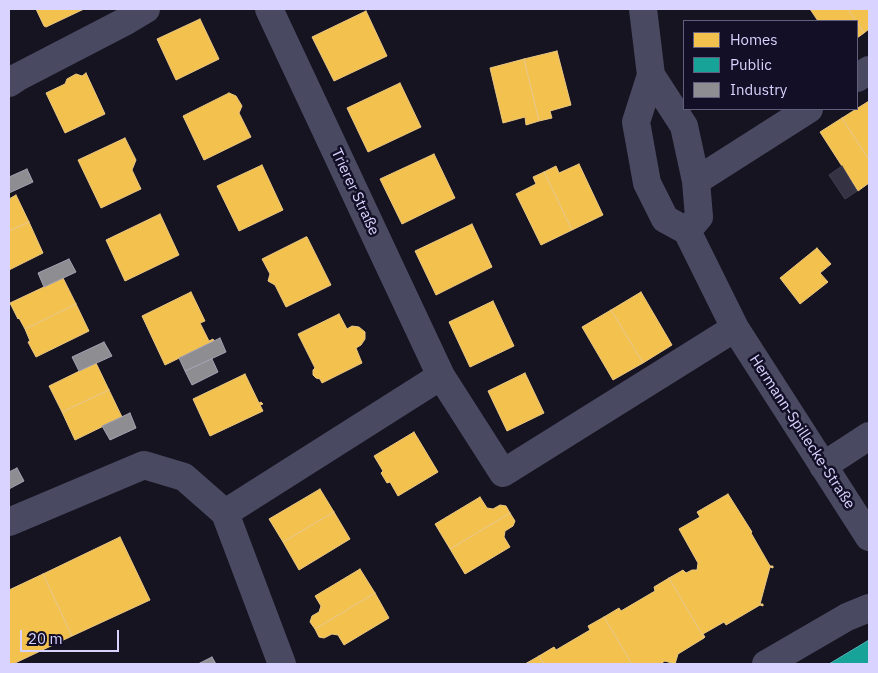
<!DOCTYPE html>
<html>
<head>
<meta charset="utf-8">
<style>
	body { margin:0 }
	#map { position:relative; width:878px; height:673px; overflow:hidden; background:#161421; font-family:"IBM Plex Sans",sans-serif }
	canvas { display:block }
	.frame { position:absolute; inset:0; border:10px solid #d9d4ff; pointer-events:none }
	.legend { position:absolute; left:683px; top:20px; width:175px; height:90px; box-sizing:border-box; background:#130f26; border:1px solid #625e7d; margin:0; padding:6px 9px; list-style:none; font-size:15px; color:#d9d4ff }
	.legend li { display:flex; align-items:center; gap:10px; height:25px }
	.legend b { width:25px; border:1px solid #625e7d }
	.scale { position:absolute; left:20px; top:630px; width:99px; height:22px; box-sizing:border-box; border:2px solid #d9d4ff; border-top:0; padding-left:6px; font-size:15px; line-height:18px; white-space:nowrap; color:#d9d4ff; -webkit-text-stroke:4px #130f26; paint-order:stroke }
</style>
</head>
<body>
<div id="map">
<canvas width="878" height="673"></canvas>
<div class="frame"></div>
<ul class="legend">
<li><b style="height:14px;background:#f2c14e"></b>Homes</li>
<li><b style="height:14px;background:#17a398"></b>Public</li>
<li><b style="height:14px;background:#8d8d92"></b>Industry</li>
</ul>
<div class="scale">20 m</div>
</div>
<script>
const context = document.querySelector('canvas').getContext('2d');
context.lineJoin = 'round';
function fillPath(path, color) {
  context.fillStyle = color;
  context.fill(path, 'evenodd');
}
function shape(rows) {
  const path = new Path2D();
  for (const r of rows) {
    path.moveTo(r[0], r[1]);
    for (let i = 2; i < r.length; i += 2) path.lineTo(r[i], r[i + 1]);
  }
  return path;
}
function trace(path, color, width, dash) {
  context.strokeStyle = color;
  context.lineWidth = width;
  context.lineCap = dash ? 'butt' : 'round';
  context.setLineDash(dash || []);
  context.stroke(path);
}
function label(font, color, halo, rows, align = 'center') {
  context.font = font + ' "IBM Plex Sans",sans-serif';
  context.lineWidth = 5;
  context.setLineDash([]);
  context.textBaseline = 'middle';
  context.strokeStyle = halo;
  context.fillStyle = color;
  for (const [text, x, y, turn = 0] of rows) {
    context.save();
    context.translate(x, y);
    context.rotate((+turn || 0) * Math.PI / 180);
    context.textAlign = isNaN(turn) ? turn : align;
    if (halo) context.strokeText(text, 0, 0);
    context.fillText(text, 0, 0);
    context.restore();
  }
}
const homes = shape([
	[36,9,84,9,46,27,44,26,36,9],
	[810,9,848,9,864,33,857,38,857,21,818,21,810,9],
	[848,9,869,9,869,29,864,33,848,9],
	[366,11,387,56,334,81,312,37,366,11],
	[200,19,219,59,176,80,157,39,200,19],
	[557,51,571,105,550,111,552,118,539,121,524,59,557,51],
	[524,59,539,121,526,125,525,117,503,123,490,68,524,59],
	[86,73,105,114,65,133,46,93,65,84,67,79,76,74,82,76,86,73],
	[400,83,421,127,368,152,347,108,400,83],
	[229,93,236,96,242,106,239,113,251,137,204,160,183,116,229,93],
	[869,101,869,160,842,118,869,101],
	[842,118,869,160,869,183,858,191,820,132,842,118],
	[125,138,136,160,132,170,141,189,101,208,78,160,125,138],
	[434,154,455,198,402,224,380,179,434,154],
	[579,164,603,215,572,230,544,172,556,166,559,173,579,164],
	[262,165,283,210,239,231,217,186,262,165],
	[544,172,572,230,541,245,516,194,536,184,533,177,544,172],
	[16,195,29,222,9,231,9,199,16,195],
	[160,214,179,255,125,281,106,240,160,214],
	[29,222,43,253,9,270,9,231,29,222],
	[472,224,492,267,436,295,415,251,472,224],
	[306,237,307,237,331,285,286,307,275,285,268,281,270,274,262,259,306,237],
	[817,248,831,264,820,273,828,282,800,304,780,278,817,248],
	[63,278,76,304,25,329,19,318,18,319,10,303,63,278],
	[191,292,205,321,200,323,209,341,213,339,214,341,165,365,142,316,191,292],
	[641,292,672,345,643,363,611,310,641,292],
	[493,301,514,346,470,367,449,322,493,301],
	[76,304,89,331,36,357,28,342,30,341,25,329,76,304],
	[611,310,643,363,613,380,582,327,611,310],
	[339,314,347,329,352,326,359,327,365,332,365,339,361,345,356,348,362,363,322,383,320,379,316,378,313,375,313,370,315,368,298,334,339,314],
	[96,363,109,390,62,412,49,386,96,363],
	[525,373,544,413,507,431,488,391,525,373],
	[245,374,259,403,261,402,263,404,260,405,263,411,210,436,193,399,245,374],
	[109,390,122,417,75,440,62,412,109,390],
	[414,432,438,472,398,496,390,482,387,483,381,473,383,471,374,456,414,432],
	[320,489,334,512,283,542,269,519,320,489],
	[728,494,752,532,751,533,770,566,773,566,773,568,770,567,760,604,763,604,763,606,760,605,726,625,724,622,703,634,705,637,704,638,669,578,683,570,686,573,692,570,697,570,698,563,679,529,700,517,697,512,728,494],
	[480,497,487,508,493,509,500,505,506,506,510,513,450,549,435,524,480,497],
	[334,512,350,539,299,570,283,542,334,512],
	[510,513,515,521,513,526,505,531,504,537,510,547,465,574,450,549,510,513],
	[120,537,150,600,72,636,43,574,120,537],
	[360,569,375,593,315,629,310,622,312,616,319,612,321,606,315,596,360,569],
	[43,574,72,636,13,664,9,664,9,590,43,574],
	[669,578,704,638,678,654,675,664,665,661,660,664,632,664,604,617,619,608,621,611,655,591,654,587,669,578],
	[375,593,389,618,344,645,338,635,332,634,324,638,319,637,315,629,375,593],
	[604,617,632,664,544,664,539,656,554,647,556,650,590,630,588,626,604,617],
	[539,656,544,664,525,664,539,656]
]);
fillPath(homes, '#f2c14e');
trace(homes, '#eac783', 1);
const public = shape([
	[869,640,869,664,829,664,869,640]
]);
fillPath(public, '#17a398');
trace(public, '#51b2b7', 1);
const industry = shape([
	[27,169,33,182,9,193,9,177,27,169],
	[69,259,76,272,44,287,38,273,69,259],
	[220,338,226,352,185,371,179,358,220,338],
	[104,342,112,356,79,371,72,357,104,342],
	[212,359,218,372,192,385,185,371,212,359],
	[130,413,136,428,110,440,102,426,130,413],
	[17,468,24,481,9,489,9,472,17,468],
	[212,657,216,664,198,664,212,657]
]);
fillPath(industry, '#8d8d92');
trace(industry, '#a4a2b3', 1);
const building = shape([
	[842,166,857,191,845,199,829,175,842,166]
]);
fillPath(building, '#343243');
trace(building, '#433f54', 1);
trace(shape([
	[269,9,441,376,503,473,735,328],
	[643,9,651,75,636,122,647,183,665,219,687,231,735,328,869,537],
	[651,75,684,126,696,181,699,217,687,231],
	[857,78,869,70],
	[9,83,18,77,126,21,146,9],
	[696,181,809,109],
	[823,466,869,436],
	[225,513,441,376],
	[9,522,144,465,184,477,225,513,282,664],
	[766,664,847,617,869,608]
]), '#4a4962', 28);
label('15px', '#d9d4ff', '#130f26', [
	["Trierer Straße",355,192,65],
	["Hermann-Spillecke-Straße",802,432,57]
]);
</script>
</body>
</html>
